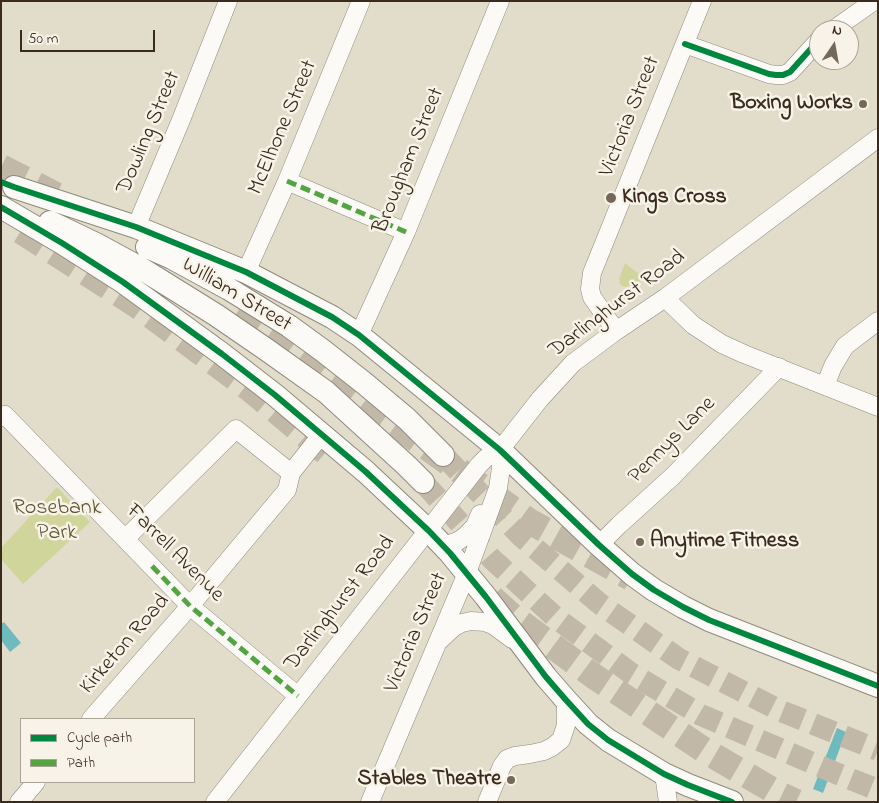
<!DOCTYPE html>
<html>
<head>
<meta charset="utf-8">
<style>
	body { margin:0 }
	#map { position:relative; width:879px; height:803px; overflow:hidden; background:#e2dcca; font-family:"Indie Flower",sans-serif }
	canvas { display:block }
	.frame { position:absolute; inset:0; border:2px solid #3b2a1e; pointer-events:none }
	.legend { position:absolute; left:20px; top:718px; width:175px; height:65px; box-sizing:border-box; background:#f7f3e8; border:1px solid #aca397; margin:0; padding:6px 9px; list-style:none; font-size:15px; color:#3b2a1e }
	.legend li { display:flex; align-items:center; gap:10px; height:25px }
	.legend b { width:25px; border:1px solid #aca397 }
	.north { position:absolute; left:809px; top:20px; width:50px; height:50px; box-sizing:border-box; background:#f7f3e8; border:1px solid #aca397; border-radius:50%; rotate:12deg; font-size:14px; font-weight:700; line-height:20px; text-align:center; color:#3b2a1e }
	.north::after { content:''; display:block; margin:auto; width:18px; height:22px; background:#75685a; clip-path:polygon(50% 0,100% 100%,50% 72%,0 100%) }
	.scale { position:absolute; left:20px; top:30px; width:135px; height:22px; box-sizing:border-box; border:2px solid #3b2a1e; border-top:0; padding-left:6px; font-size:15px; line-height:18px; white-space:nowrap; color:#3b2a1e; -webkit-text-stroke:4px #f7f3e8; paint-order:stroke }
</style>
</head>
<body>
<div id="map">
<canvas width="879" height="803"></canvas>
<div class="frame"></div>
<ul class="legend">
<li><b style="height:6px;background:#00873e"></b>Cycle path</li>
<li><b style="height:6px;background:#54a441"></b>Path</li>
</ul>
<div class="north">N</div>
<div class="scale">50 m</div>
</div>
<script>
const context = document.querySelector('canvas').getContext('2d');
context.lineJoin = 'round';
function fillPath(path, color) {
  context.fillStyle = color;
  context.fill(path, 'evenodd');
}
function shape(rows) {
  const path = new Path2D();
  for (const r of rows) {
    path.moveTo(r[0], r[1]);
    for (let i = 2; i < r.length; i += 2) path.lineTo(r[i], r[i + 1]);
  }
  return path;
}
function trace(path, color, width, dash) {
  context.strokeStyle = color;
  context.lineWidth = width;
  context.lineCap = dash ? 'butt' : 'round';
  context.setLineDash(dash || []);
  context.stroke(path);
}
function label(font, color, halo, rows, align = 'center') {
  context.font = font + ' "Indie Flower",sans-serif';
  context.lineWidth = 5;
  context.setLineDash([]);
  context.textBaseline = 'middle';
  context.strokeStyle = halo;
  context.fillStyle = color;
  for (const [text, x, y, turn = 0] of rows) {
    context.save();
    context.translate(x, y);
    context.rotate((+turn || 0) * Math.PI / 180);
    context.textAlign = isNaN(turn) ? turn : align;
    if (halo) context.strokeText(text, 0, 0);
    context.fillText(text, 0, 0);
    context.restore();
  }
}
fillPath(shape([
	[625,263,645,279,626,287,622,286,620,284,619,279],
	[57,487,90,522,23,584,1,559,1,548]
]), '#d0d69b');
fillPath(shape([
	[4,622,21,643,10,652,1,640,1,624],
	[837,728,846,732,823,793,813,789]
]), '#6ebabe');
trace(shape([
	[443,455,522,537,600,604,679,659,781,711,878,750],
	[423,482,492,559,556,618,632,674,701,715,838,774,878,790]
]), '#c1b8a8', 22, [22, 11]);
trace(shape([
	[1,167,56,195],
	[21,231,138,306,250,389,335,460],
	[240,308,274,330,378,412,529,521,631,578],
	[492,598,513,617,595,677,704,750,779,794,796,802]
]), '#c1b8a8', 26, [26, 13]);
const minor = shape([
	[833,30,874,1],
	[685,44,769,74,776,75,783,75,790,72,819,40],
	[287,181,406,232],
	[136,227,181,120,228,1],
	[246,272,287,181,361,1],
	[665,298,693,325,722,344,744,354,878,407],
	[616,331,592,297,590,289,592,273,702,1],
	[359,335,406,232,500,1],
	[825,386,833,366,845,346,878,321],
	[1,417,5,415,190,606,298,696],
	[126,538,236,429,291,473],
	[599,545,619,525,673,476,779,367],
	[444,546,458,541,464,537,475,526,480,514],
	[439,641,454,627,462,623,471,621,485,622,493,625,512,639],
	[91,719,190,606,287,490,291,473,322,434],
	[664,774,668,802],
	[19,802,36,782],
	[215,802,479,465,486,458,500,450,540,399,573,363,616,331,665,298,878,138],
	[370,802,467,573,498,488,501,468,500,450],
	[487,802,502,766,507,759,515,756,530,754,544,751,552,747,561,740,566,725,566,700]
]);
const major = shape([
	[14,187,136,227,246,272,332,317,359,335,500,450,599,545,632,574,654,590,683,607,709,620,878,686],
	[1,207,62,243,123,282,222,354,275,395,366,472,429,531,450,553,486,597,546,677,566,700,588,724,608,740,664,774,688,785,732,802],
	[50,222,96,244,142,269,216,315,267,350,326,392,407,466,423,482],
	[147,247,172,258,229,289,289,326,322,350,364,383,407,419,443,455]
]);
trace(minor, '#908a7e', 19);
trace(major, '#908a7e', 24);
trace(minor, '#fbfaf7', 18);
trace(major, '#fbfaf7', 22);
trace(shape([
	[287,181,406,232],
	[152,566,190,606,298,696]
]), '#54a441', 5, [10, 5]);
trace(shape([
	[685,44,769,74,776,75,783,75,790,72,817,42],
	[1,182,14,187,136,227,246,272,332,317,359,335,500,450,599,545,632,574,654,590,683,607,709,620,878,686],
	[1,207,62,243,123,282,222,354,275,395,366,472,429,531,450,553,486,597,546,677,566,700,588,724,608,740,664,774,688,785,732,802]
]), '#00873e', 6);
for (const [x, y, r, color] of [
	[863,104,5,"#75685a"],
	[611,198,6,"#75685a"],
	[640,542,5,"#75685a"],
	[511,780,5,"#75685a"]
]) {
  const dot = new Path2D();
  dot.arc(x, y, r, 0, 2 * Math.PI);
  context.fillStyle = color;
  context.fill(dot);
  trace(dot, '#f7f3e8', 2);
}
label('bold 22px', '#3b2a1e', '#f7f3e8', [
	["Boxing Works",853,104],
	["Kings Cross",622,198,"left"],
	["Anytime Fitness",650,542,"left"],
	["Stables Theatre",501,780]
], 'right');
label('22px', '#3b2a1e', '#f7f3e8', [
	["Victoria Street",631,117,-68],
	["McElhone Street",284,128,-67],
	["Dowling Street",150,133,-67],
	["Brougham Street",410,161,-68],
	["William Street",236,296,31],
	["Darlinghurst Road",618,305,-37],
	["Pennys Lane",673,441,-45],
	["Farrell Avenue",174,554,45],
	["Darlinghurst Road",341,604,-52],
	["Victoria Street",417,633,-67],
	["Kirketon Road",126,645,-49]
]);
label('22px', '#5c5434', '#f7f3e8', [
	["Rosebank",57,509],
	["Park",57,534]
]);
</script>
</body>
</html>
